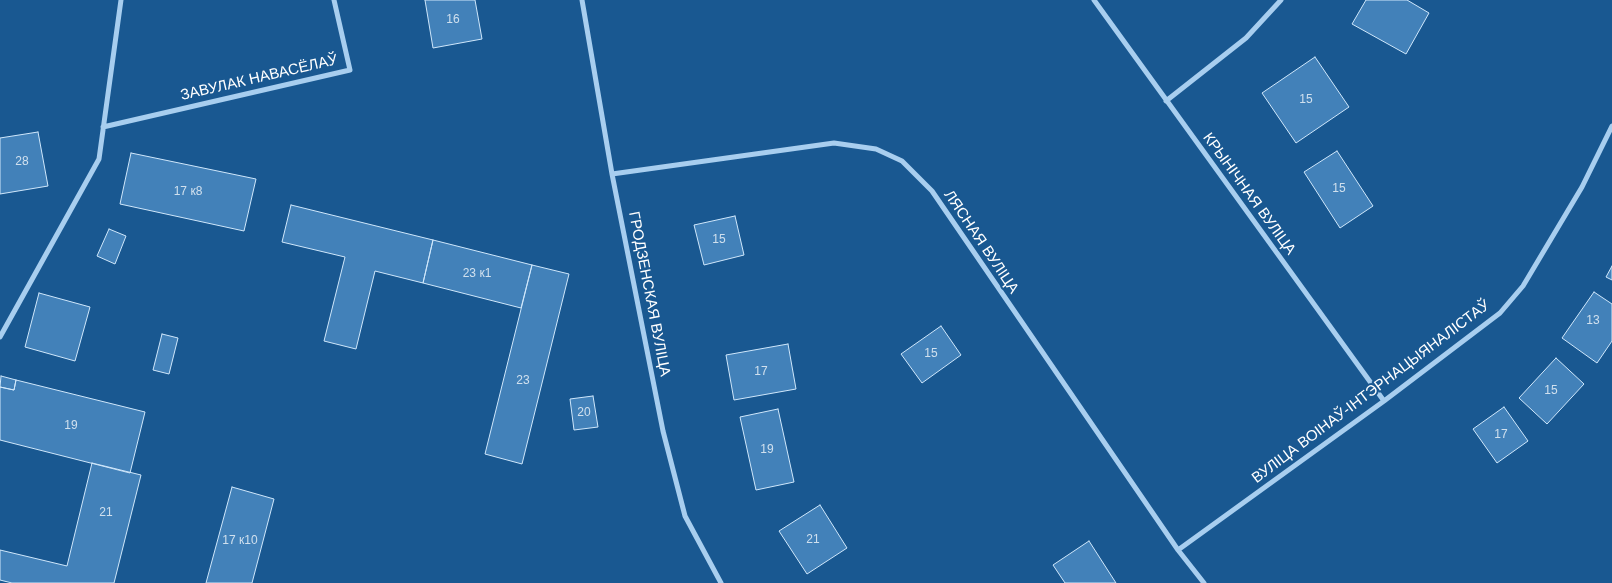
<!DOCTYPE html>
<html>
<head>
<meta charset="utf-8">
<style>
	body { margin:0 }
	canvas { display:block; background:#195891 }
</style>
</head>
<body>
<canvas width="1612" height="583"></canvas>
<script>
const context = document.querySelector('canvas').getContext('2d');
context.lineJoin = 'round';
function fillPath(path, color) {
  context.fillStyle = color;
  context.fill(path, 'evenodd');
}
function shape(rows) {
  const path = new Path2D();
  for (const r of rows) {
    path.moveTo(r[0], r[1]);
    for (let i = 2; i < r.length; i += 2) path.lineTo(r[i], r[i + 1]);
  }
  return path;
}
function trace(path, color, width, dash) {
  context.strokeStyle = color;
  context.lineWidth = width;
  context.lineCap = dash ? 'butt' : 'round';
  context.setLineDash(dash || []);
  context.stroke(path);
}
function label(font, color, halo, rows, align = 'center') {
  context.font = font + ' Arial,sans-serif';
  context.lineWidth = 4;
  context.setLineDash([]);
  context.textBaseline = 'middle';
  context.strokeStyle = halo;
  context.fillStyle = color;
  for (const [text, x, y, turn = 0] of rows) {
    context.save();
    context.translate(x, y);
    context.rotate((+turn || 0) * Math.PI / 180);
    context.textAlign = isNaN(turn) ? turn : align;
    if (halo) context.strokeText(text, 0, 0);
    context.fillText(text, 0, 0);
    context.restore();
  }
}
const building = shape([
	[425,0,475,0,482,39,433,48,425,0],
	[1366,0,1407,0,1429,13,1406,54,1352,24,1366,0],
	[1315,57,1349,107,1296,143,1262,93,1315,57],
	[38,132,48,186,0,194,0,138,38,132],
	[1337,151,1373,206,1340,228,1304,172,1337,151],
	[131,153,256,179,244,231,120,204,131,153],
	[291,205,433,240,423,283,375,271,356,349,324,341,345,257,282,242,291,205],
	[735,216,744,255,704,265,694,225,735,216],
	[109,229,126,236,115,264,97,256,109,229],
	[433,240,532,265,521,308,423,283,433,240],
	[532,265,569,274,522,464,485,454,532,265],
	[1612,266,1612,280,1606,277,1612,266],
	[1594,292,1612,304,1612,341,1597,363,1562,338,1594,292],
	[39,293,90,307,75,361,25,347,39,293],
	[941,326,961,355,922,383,901,354,941,326],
	[162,334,178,338,169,374,153,370,162,334],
	[788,344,796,389,734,400,726,355,788,344],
	[1556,358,1584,384,1547,424,1519,398,1556,358],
	[1,376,16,380,14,390,0,387,1,376],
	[16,380,145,412,130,473,0,440,0,387,14,390,16,380],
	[593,396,598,427,574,430,570,399,593,396],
	[1504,407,1528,441,1497,463,1473,429,1504,407],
	[778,409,794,482,756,490,740,417,778,409],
	[92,463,141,475,114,583,12,583,0,580,0,550,67,566,92,463],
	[232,487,274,499,252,583,206,583,232,487],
	[820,505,847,548,807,574,779,531,820,505],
	[1089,541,1116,583,1065,583,1053,565,1089,541]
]);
fillPath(building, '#4281b9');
trace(building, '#cfe7fb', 1);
trace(shape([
	[582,0,612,174,663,431,685,516,721,583],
	[1094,0,1384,401],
	[1166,101,1246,38,1281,0],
	[103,127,350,70,334,0],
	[612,174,834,143,876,149,902,161,932,191,1178,550,1204,583],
	[0,337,99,159,121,0],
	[1178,550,1384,401,1500,313,1523,286,1582,187,1612,126]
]), '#a8ceef', 5);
label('12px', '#d0e0ee', null, [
	["16",453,20],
	["15",1306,100],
	["28",22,162],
	["15",1339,189],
	["17 к8",188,192],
	["15",719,240],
	["23 к1",477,274],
	["13",1593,321],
	["15",931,354],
	["17",761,372],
	["23",523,381],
	["15",1551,391],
	["20",584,413],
	["19",71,426],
	["17",1501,435],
	["19",767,450],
	["21",106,513],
	["21",813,540],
	["17 к10",240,541]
]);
label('15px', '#fff', '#195891', [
	["ЗАВУЛАК НАВАСЁЛАЎ",259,78,-13],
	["КРЫНІЧНАЯ ВУЛІЦА",1249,194,54],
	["ЛЯСНАЯ ВУЛІЦА",981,242,56],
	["ГРОДЗЕНСКАЯ ВУЛІЦА",649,294,79],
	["ВУЛІЦА ВОІНАЎ-ІНТЭРНАЦЫЯНАЛІСТАЎ",1371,392,-37]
]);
</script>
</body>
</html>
